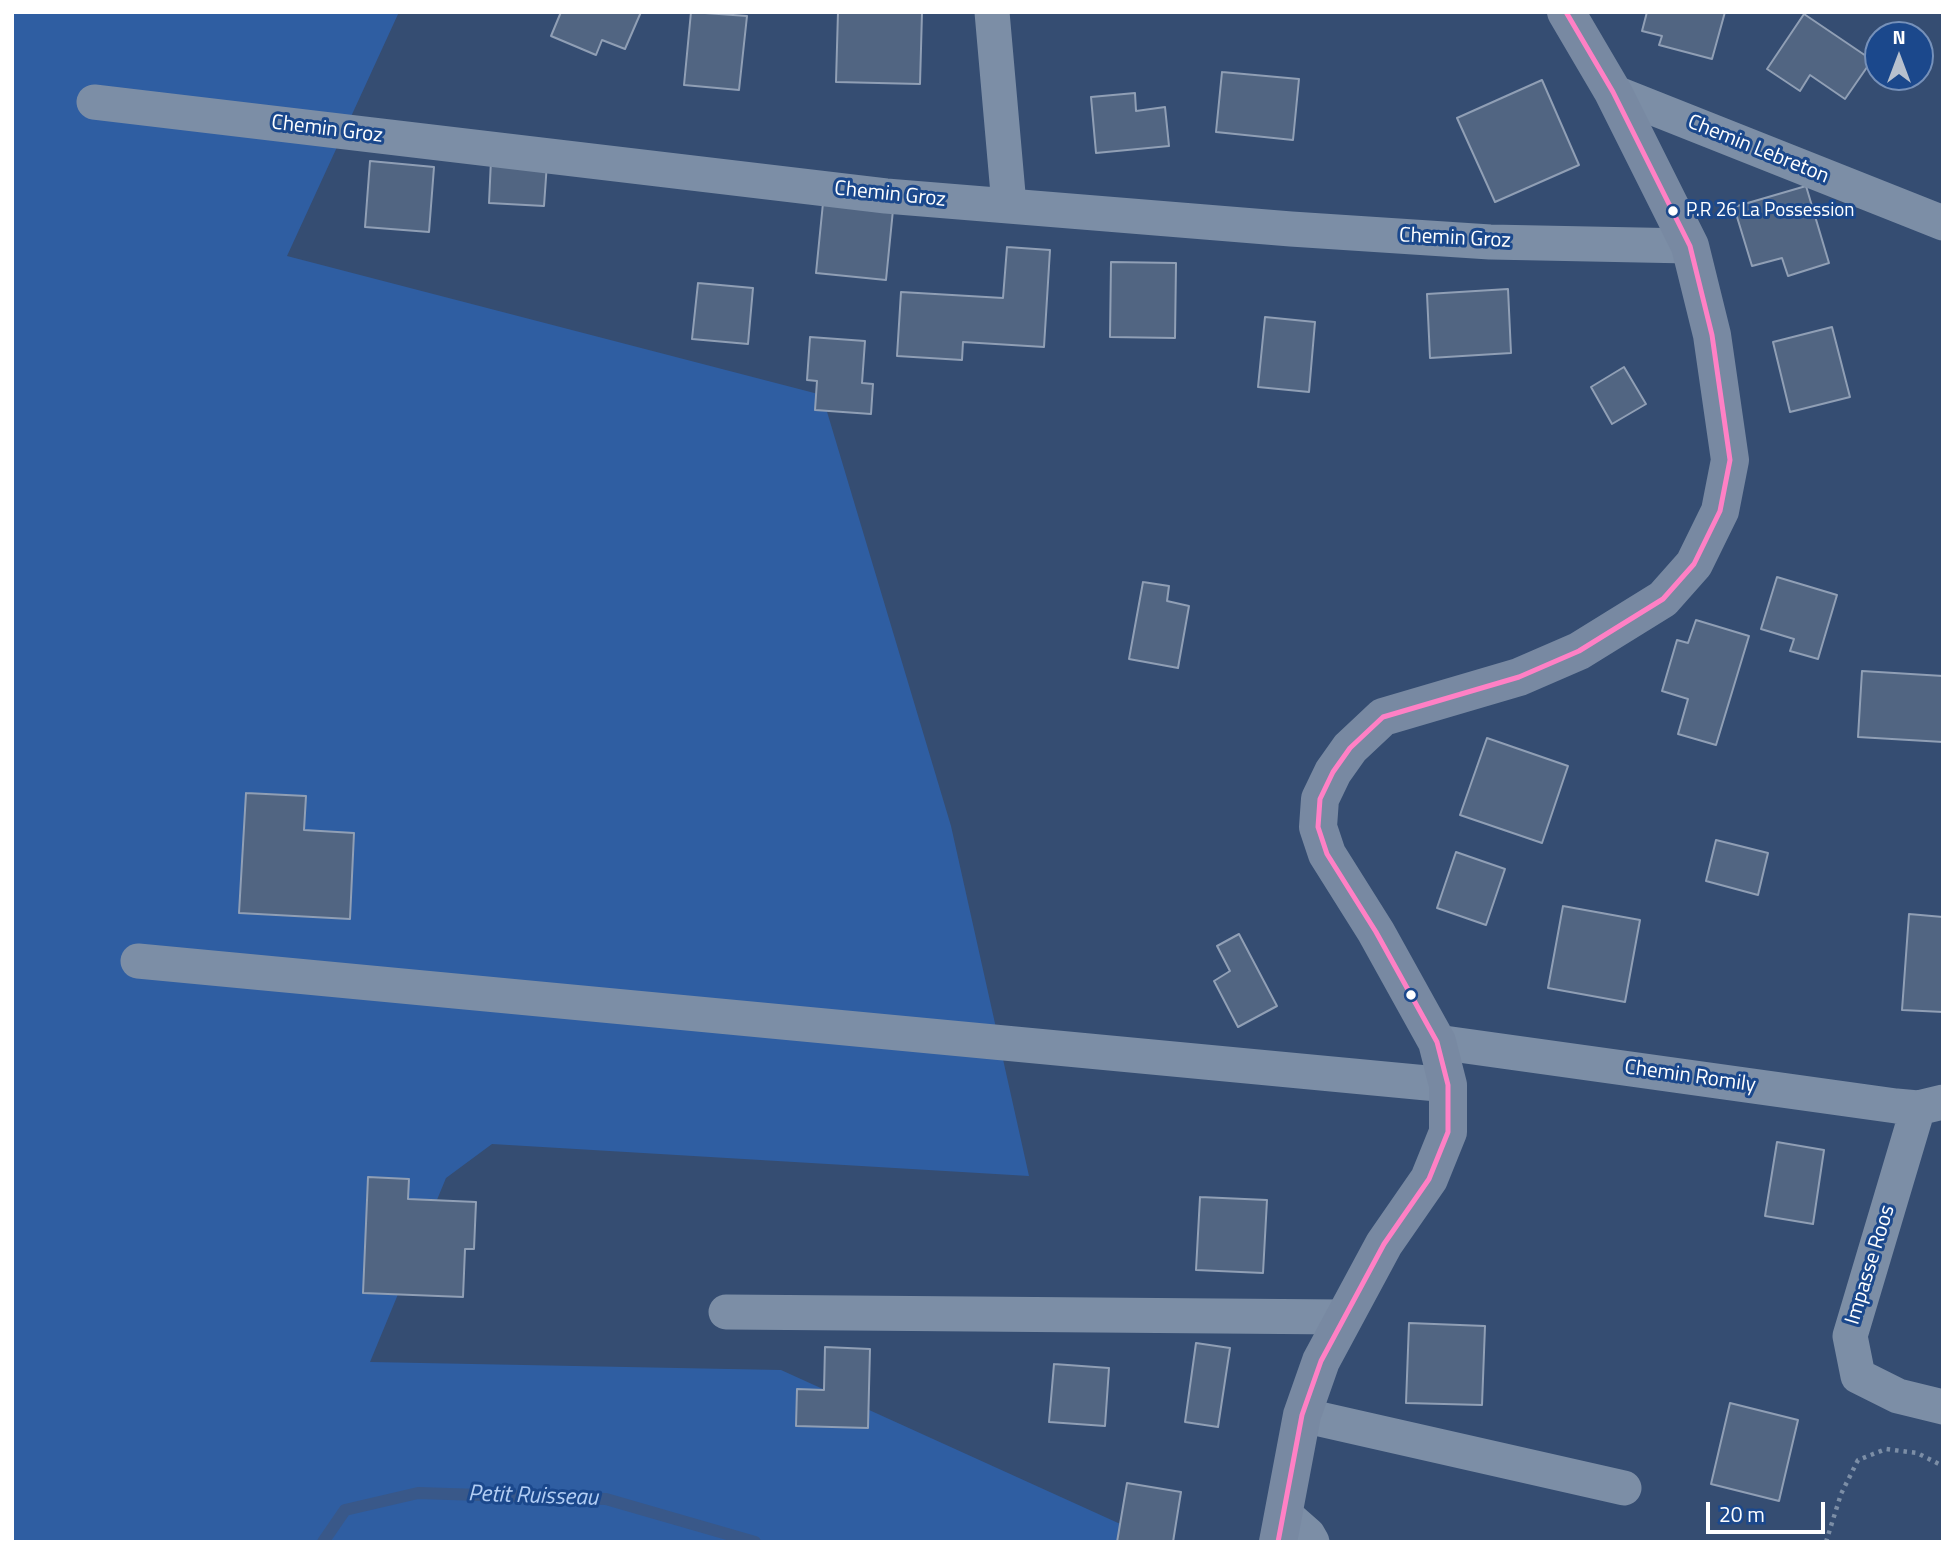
<!DOCTYPE html>
<html>
<head>
<meta charset="utf-8">
<style>
	body { margin:0 }
	#map { position:relative; width:1955px; height:1554px; overflow:hidden; background:#354d72; font-family:"Titillium Web",sans-serif }
	canvas { display:block }
	.frame { position:absolute; inset:0; border:14px solid #fff; pointer-events:none }
	.north { position:absolute; left:1864px; top:21px; width:70px; height:70px; box-sizing:border-box; background:#1b488c; border:2px solid #7691ba; border-radius:50%; rotate:0deg; font-size:19px; font-weight:700; line-height:28px; text-align:center; color:#fff }
	.north::after { content:''; display:block; margin:auto; width:24px; height:32px; background:#b8c1ce; clip-path:polygon(50% 0,100% 100%,50% 72%,0 100%) }
	.scale { position:absolute; left:1706px; top:1502px; width:119px; height:32px; box-sizing:border-box; border:4px solid #fff; border-top:0; padding-left:9px; font-size:21px; line-height:24px; white-space:nowrap; color:#fff; -webkit-text-stroke:5px #1b488c; paint-order:stroke }
</style>
</head>
<body>
<div id="map">
<canvas width="1955" height="1554"></canvas>
<div class="frame"></div>
<div class="north">N</div>
<div class="scale">20 m</div>
</div>
<script>
const context = document.querySelector('canvas').getContext('2d');
context.lineJoin = 'round';
function fillPath(path, color) {
  context.fillStyle = color;
  context.fill(path, 'evenodd');
}
function shape(rows) {
  const path = new Path2D();
  for (const r of rows) {
    path.moveTo(r[0], r[1]);
    for (let i = 2; i < r.length; i += 2) path.lineTo(r[i], r[i + 1]);
  }
  return path;
}
function trace(path, color, width, dash) {
  context.strokeStyle = color;
  context.lineWidth = width;
  context.lineCap = dash ? 'butt' : 'round';
  context.setLineDash(dash || []);
  context.stroke(path);
}
function label(font, color, halo, rows, align = 'center') {
  context.font = font + ' "Titillium Web",sans-serif';
  context.lineWidth = 6;
  context.setLineDash([]);
  context.textBaseline = 'middle';
  context.strokeStyle = halo;
  context.fillStyle = color;
  for (const [text, x, y, turn = 0] of rows) {
    context.save();
    context.translate(x, y);
    context.rotate((+turn || 0) * Math.PI / 180);
    context.textAlign = isNaN(turn) ? turn : align;
    if (halo) context.strokeText(text, 0, 0);
    context.fillText(text, 0, 0);
    context.restore();
  }
}
fillPath(shape([
	[12,12,399,12,287,256,822,395,951,826,1029,1176,492,1144,446,1178,370,1362,781,1370,1160,1542,12,1542]
]), '#2f5ea2');
trace(shape([
	[323,1542,345,1510,418,1493,606,1499,755,1542]
]), '#395889', 12);
const building = shape([
	[561,12,641,12,625,49,602,40,596,55,551,36,561,12],
	[691,12,747,16,739,90,684,85,691,12],
	[838,12,922,13,920,84,836,82,838,12],
	[1647,12,1725,12,1712,59,1659,45,1662,36,1642,31,1647,12],
	[1804,14,1872,60,1845,99,1810,75,1800,91,1767,69,1804,14],
	[1222,72,1299,79,1293,140,1216,132,1222,72],
	[1542,80,1579,165,1495,202,1457,118,1542,80],
	[1135,93,1136,111,1165,107,1169,146,1096,153,1091,97,1135,93],
	[491,160,547,163,544,206,489,203,491,160],
	[370,161,434,167,429,232,365,227,370,161],
	[1806,186,1829,263,1788,276,1782,258,1752,266,1734,207,1806,186],
	[823,203,893,210,886,280,816,273,823,203],
	[1007,247,1050,250,1044,347,963,342,962,360,897,356,901,292,1003,298,1007,247],
	[1111,262,1176,263,1175,338,1110,337,1111,262],
	[698,283,753,288,748,344,692,339,698,283],
	[1508,289,1511,353,1430,358,1427,294,1508,289],
	[1265,317,1315,322,1309,392,1258,387,1265,317],
	[1832,327,1850,397,1790,412,1773,342,1832,327],
	[810,337,865,341,862,383,873,384,871,414,815,410,817,381,807,380,810,337],
	[1624,367,1646,404,1612,424,1591,387,1624,367],
	[1777,577,1837,595,1818,659,1790,651,1794,639,1761,629,1777,577],
	[1143,582,1169,586,1167,601,1189,606,1178,668,1129,659,1143,582],
	[1696,620,1749,636,1716,745,1678,734,1688,699,1662,691,1677,640,1688,643,1696,620],
	[1862,671,1943,676,1943,742,1858,737,1862,671],
	[1487,738,1568,766,1542,843,1460,815,1487,738],
	[246,793,306,796,304,830,354,833,350,919,239,913,246,793],
	[1716,840,1768,853,1758,895,1706,881,1716,840],
	[1456,852,1505,869,1486,925,1437,908,1456,852],
	[1563,906,1640,920,1625,1002,1548,988,1563,906],
	[1909,914,1943,917,1943,1012,1902,1010,1909,914],
	[1239,934,1277,1006,1238,1027,1214,981,1230,971,1217,946,1239,934],
	[1777,1142,1824,1150,1813,1224,1765,1216,1777,1142],
	[368,1177,409,1179,408,1199,476,1202,474,1249,465,1249,463,1297,363,1293,368,1177],
	[1200,1197,1267,1200,1263,1273,1196,1270,1200,1197],
	[1409,1323,1485,1326,1482,1405,1406,1403,1409,1323],
	[1196,1343,1230,1348,1218,1427,1185,1422,1196,1343],
	[825,1347,870,1349,868,1428,796,1426,797,1389,824,1390,825,1347],
	[1054,1364,1109,1368,1105,1426,1049,1422,1054,1364],
	[1730,1403,1798,1420,1779,1501,1711,1484,1730,1403],
	[1127,1483,1181,1492,1173,1542,1117,1542,1127,1483]
]);
fillPath(building, '#516582');
trace(building, '#909fb5', 2);
trace(shape([
	[1826,1542,1841,1494,1858,1460,1886,1449,1917,1453,1943,1466]
]), '#7c8ea6', 4.5, [3.5, 5]);
trace(shape([
	[992,12,1009,205],
	[1613,92,1943,223],
	[94,102,886,196,1291,229,1490,242,1690,246],
	[138,961,1448,1085],
	[1437,1042,1896,1106,1918,1108,1943,1102],
	[1918,1108,1850,1336,1858,1376,1898,1396,1943,1407],
	[726,1312,1343,1317],
	[1302,1415,1624,1488],
	[1283,1513,1308,1535,1312,1542]
]), '#7c8ea6', 35);
trace(shape([
	[1278,1542,1302,1415,1321,1361,1384,1244,1429,1179,1448,1132,1448,1085,1437,1042,1376,932,1327,854,1318,827,1320,799,1333,772,1350,748,1383,717,1519,677,1579,651,1663,599,1694,564,1720,511,1730,460,1712,335,1690,246,1613,92,1566,12]
]), '#7889a2', 38);
trace(shape([
	[1278,1542,1302,1415,1321,1361,1384,1244,1429,1179,1448,1132,1448,1085,1437,1042,1376,932,1327,854,1318,827,1320,799,1333,772,1350,748,1383,717,1519,677,1579,651,1663,599,1694,564,1720,511,1730,460,1712,335,1690,246,1613,92,1566,12]
]), '#ff80c5', 5);
for (const [x, y, r, color] of [
	[1673,211,6,"#fff"],
	[1411,995,6,"#fff"]
]) {
  const dot = new Path2D();
  dot.arc(x, y, r, 0, 2 * Math.PI);
  context.fillStyle = color;
  context.fill(dot);
  trace(dot, '#1b488c', 2.5);
}
label('19px', '#fff', '#1b488c', [
	["P.R 26 La Possession",1686,211]
], 'left');
label('21px', '#fff', '#1b488c', [
	["Chemin Groz",327,130,7],
	["Chemin Lebreton",1758,150,22],
	["Chemin Groz",890,195,6],
	["Chemin Groz",1455,239,3],
	["Chemin Romily",1690,1077,8],
	["Impasse Roos",1871,1265,-73]
]);
label('italic 23px', '#b3cef4', '#1b488c', [
	["Petit Ruisseau",533,1497,2]
]);
</script>
</body>
</html>
